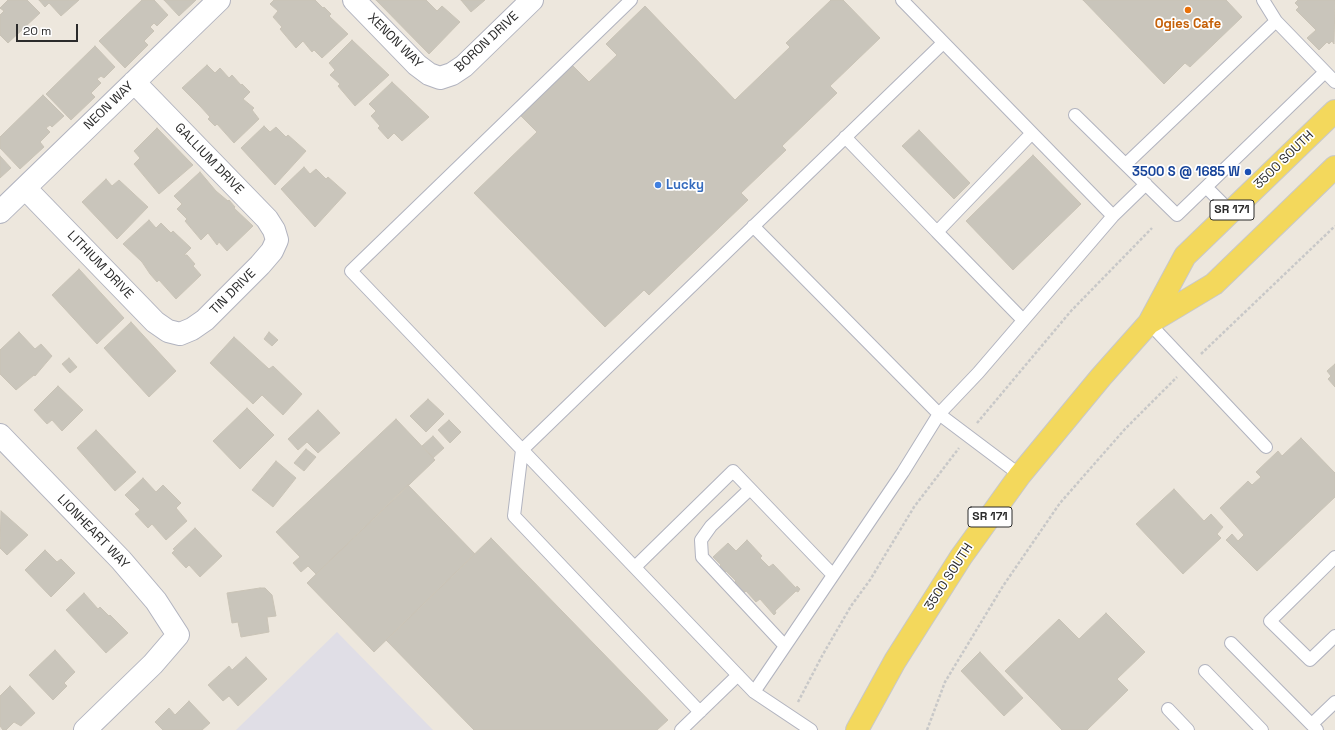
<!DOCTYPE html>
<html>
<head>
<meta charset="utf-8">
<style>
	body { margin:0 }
	#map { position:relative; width:1335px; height:730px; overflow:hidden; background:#ede7dd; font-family:"Space Grotesk",sans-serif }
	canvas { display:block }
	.scale { position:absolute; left:16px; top:24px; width:62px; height:18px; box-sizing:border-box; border:2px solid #2b2b2b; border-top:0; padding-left:5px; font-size:12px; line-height:14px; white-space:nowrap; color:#2b2b2b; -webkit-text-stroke:3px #fff; paint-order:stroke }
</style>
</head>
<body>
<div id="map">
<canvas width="1335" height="730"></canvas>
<div class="scale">20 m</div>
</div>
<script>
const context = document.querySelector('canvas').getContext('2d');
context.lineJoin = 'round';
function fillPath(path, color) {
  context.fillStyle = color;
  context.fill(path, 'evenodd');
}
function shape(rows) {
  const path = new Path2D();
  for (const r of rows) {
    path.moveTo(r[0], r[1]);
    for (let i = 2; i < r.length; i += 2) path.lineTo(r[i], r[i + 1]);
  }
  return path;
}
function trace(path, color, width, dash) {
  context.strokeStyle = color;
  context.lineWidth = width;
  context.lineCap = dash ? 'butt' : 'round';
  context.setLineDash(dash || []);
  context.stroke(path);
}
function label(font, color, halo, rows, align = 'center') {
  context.font = font + ' "Space Grotesk",sans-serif';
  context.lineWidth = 3.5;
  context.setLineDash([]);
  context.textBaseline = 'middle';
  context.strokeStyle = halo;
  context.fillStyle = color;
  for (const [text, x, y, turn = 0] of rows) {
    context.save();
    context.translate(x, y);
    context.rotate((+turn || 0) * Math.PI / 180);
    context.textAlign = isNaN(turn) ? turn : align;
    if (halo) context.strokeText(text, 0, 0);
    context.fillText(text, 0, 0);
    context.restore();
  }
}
fillPath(shape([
	[337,632,433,730,236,730]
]), '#e0dee6');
const building = shape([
	[8,0,27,0,40,13,8,43,0,35,0,15,4,11,0,8,8,0],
	[39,0,79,0,61,16,49,3,45,7,39,0],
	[142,0,154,0,168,15,157,26,154,23,150,27,154,31,144,41,148,45,125,68,99,41,142,0],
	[164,0,196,0,179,16,164,0],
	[274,0,315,0,323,8,324,7,331,14,329,16,348,34,322,58,314,50,312,52,303,41,296,48,280,29,282,27,273,17,278,11,270,4,274,0],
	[376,0,426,0,437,11,442,6,460,22,429,54,376,0],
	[461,0,485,0,471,12,461,0],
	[831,0,843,0,880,38,830,86,837,93,782,146,786,150,741,193,748,200,649,295,644,290,605,327,474,193,537,132,519,114,571,64,589,82,617,55,606,44,645,6,735,100,790,47,786,43,831,0],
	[1083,0,1226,0,1242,17,1190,67,1185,63,1164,84,1083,0],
	[1298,0,1335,0,1334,44,1332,41,1329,44,1327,42,1319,50,1307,38,1316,30,1296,10,1299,7,1295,3,1298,0],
	[352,40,389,75,355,106,338,86,340,84,330,75,335,70,329,63,352,40],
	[95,46,115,67,104,78,101,76,97,79,101,83,91,93,95,97,71,120,46,94,95,46],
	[207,65,215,73,220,68,229,78,232,75,241,85,242,84,250,92,243,99,254,108,252,110,259,119,234,143,217,124,215,126,208,119,210,117,200,106,182,88,207,65],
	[392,82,429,117,402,141,394,133,388,139,378,128,380,126,371,116,376,111,369,104,392,82],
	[43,95,64,116,52,127,50,125,46,128,50,132,40,142,44,147,20,169,0,148,0,137,43,95],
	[264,126,270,132,276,127,286,137,288,135,306,151,275,185,241,148,264,126],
	[157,128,193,165,159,194,134,164,140,158,134,151,157,128],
	[919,130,970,183,954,199,902,146,919,130],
	[1033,155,1081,204,1013,270,966,221,1033,155],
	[0,156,11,168,0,178,0,156],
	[304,167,310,174,316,169,326,179,328,177,346,193,315,227,281,189,304,167],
	[200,172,216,191,228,201,229,200,235,207,234,208,253,226,227,251,219,242,217,245,208,233,201,240,185,221,187,219,177,209,182,204,174,196,200,172],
	[106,179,112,186,119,180,148,207,117,239,82,202,106,179],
	[149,220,156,228,161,223,171,233,173,231,191,248,184,255,187,255,195,264,193,266,201,275,176,299,159,280,157,282,150,274,142,262,123,244,149,220],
	[79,269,124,318,97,344,52,295,79,269],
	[131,322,176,371,149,397,104,348,131,322],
	[19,332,35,349,41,344,52,356,35,376,34,375,16,390,0,374,0,350,19,332],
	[269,332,278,340,272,346,264,339,269,332],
	[234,337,269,369,273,366,302,394,283,415,262,395,253,404,210,363,234,337],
	[69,358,77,367,70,373,62,364,69,358],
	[1335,364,1335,387,1328,379,1331,376,1327,371,1335,364],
	[58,386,83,410,62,431,52,420,47,424,34,410,58,386],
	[428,399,444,414,426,432,410,416,428,399],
	[247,408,274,435,240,469,213,441,247,408],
	[318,410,340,433,318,453,307,442,298,450,288,439,318,410],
	[396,419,435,460,316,574,308,566,301,572,293,563,300,557,276,532,396,419],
	[449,420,461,432,450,443,438,430,449,420],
	[96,430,136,472,115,491,77,448,96,430],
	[433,436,444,448,433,458,422,446,433,436],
	[1301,438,1335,473,1335,497,1257,571,1226,540,1232,534,1238,541,1244,535,1220,508,1248,481,1252,485,1261,477,1256,472,1278,451,1282,456,1301,438],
	[306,449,316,457,304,471,294,463,306,449],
	[276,461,296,478,273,507,252,490,276,461],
	[143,478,156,492,163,485,181,503,176,508,187,521,166,540,152,524,148,528,135,514,140,510,125,495,143,478],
	[408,485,475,554,374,652,307,583,408,485],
	[1174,489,1204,521,1211,514,1223,527,1217,534,1221,538,1183,574,1136,524,1174,489],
	[1,511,28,535,7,555,0,548,1,511],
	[195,528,222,556,200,577,189,565,186,568,172,553,175,550,173,549,195,528],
	[491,538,668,720,657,730,474,730,386,640,491,538],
	[747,540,762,556,760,558,769,567,773,564,796,588,797,586,800,589,798,592,796,591,775,611,776,613,774,615,760,599,756,602,746,591,744,593,734,583,736,581,726,571,724,573,718,568,721,565,713,557,728,543,736,551,747,540],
	[45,550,57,562,61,559,75,573,51,597,25,570,45,550],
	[260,588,265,588,272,595,276,616,267,617,269,632,241,637,238,622,232,623,227,593,260,588],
	[84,593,98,609,100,607,109,616,110,615,128,633,106,653,66,610,84,593],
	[1106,613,1145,652,1117,679,1128,690,1087,730,1062,730,1005,671,1059,619,1079,639,1106,613],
	[55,650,75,672,64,683,67,686,53,700,29,675,55,650],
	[980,652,1023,698,1004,716,961,671,980,652],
	[246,657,267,679,238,706,229,696,223,701,208,685,229,666,232,670,246,657],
	[10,686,35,713,21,726,14,722,6,730,3,730,0,726,0,696,10,686],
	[189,701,210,723,202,730,163,730,155,722,169,708,175,715,189,701]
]);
fillPath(building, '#c9c5bb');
trace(building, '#c9c3b6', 1);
const lane = shape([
	[631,0,351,271,754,692,811,730],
	[1263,0,1276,21,1335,82],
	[1075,115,1177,215,1325,72],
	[845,137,937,232],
	[1126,164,1276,21],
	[1206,187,1230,211],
	[1113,216,1146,184],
	[753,226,939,414,1020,475],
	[1023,320,937,232,1032,133],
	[1149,323,1266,447],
	[750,489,711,526,701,540,702,557,785,646],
	[1335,557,1270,621,1310,660,1335,636],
	[635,567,733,471,833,575],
	[1231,643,1317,730],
	[1205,671,1262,730],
	[754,692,903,472,939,414,978,373,1113,216,902,0],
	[1168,709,1188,730],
	[700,712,514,516,522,450,943,43],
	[1312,724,1335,702],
	[681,730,738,675]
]);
const street = shape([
	[354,0,417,65,429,74,440,78,452,74,464,66,532,0],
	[25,188,155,322,168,331,180,334,192,329,205,320,260,265,272,251,277,240,274,230,267,219,134,82],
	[0,212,219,0],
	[0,435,121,560,156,601,178,635,153,664,85,730]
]);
const primary = shape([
	[1149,323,1214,284,1335,167],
	[857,730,895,661,961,557,1020,475,1101,377,1149,323,1185,256,1335,111]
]);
trace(lane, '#b1b3bf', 14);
trace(street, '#b1b3bf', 24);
trace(primary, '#c8c8c8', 24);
trace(shape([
	[1201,354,1335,226],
	[977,423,1071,311,1152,228],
	[798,702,822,656,851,606,870,580,914,507,959,448],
	[927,730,945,682,1003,586,1060,503,1125,429,1177,377]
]), '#c8c8c8', 2.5, [3, 2]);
trace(lane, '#fff', 12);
trace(street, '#fff', 22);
trace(primary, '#f3d85c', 22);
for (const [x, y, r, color] of [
	[1188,10,4,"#e8710a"],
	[1248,172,4,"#1a4fb4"],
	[658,185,4,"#3f7fe0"]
]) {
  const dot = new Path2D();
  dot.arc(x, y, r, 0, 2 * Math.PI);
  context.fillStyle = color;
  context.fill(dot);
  trace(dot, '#fff', 1.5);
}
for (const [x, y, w] of [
	[1232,210,44],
	[990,517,44]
]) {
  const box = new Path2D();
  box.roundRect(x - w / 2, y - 10, w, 20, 3);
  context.fillStyle = '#fff';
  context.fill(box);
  trace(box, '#2b2b2b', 1);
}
label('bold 12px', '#2b2b2b', null, [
	["SR 171",1232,210],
	["SR 171",990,517]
]);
label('bold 13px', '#c56008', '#fff', [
	["Ogies Cafe",1188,24]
]);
label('13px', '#2b2b2b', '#fff', [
	["XENON WAY",395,41,45],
	["BORON DRIVE",487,42,-43],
	["NEON WAY",109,106,-44],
	["GALLIUM DRIVE",209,159,46],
	["3500 SOUTH",1284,160,-44],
	["LITHIUM DRIVE",100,265,46],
	["TIN DRIVE",233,292,-45],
	["LIONHEART WAY",93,532,46],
	["3500 SOUTH",949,577,-57]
]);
label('bold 13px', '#164399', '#fff', [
	["3500 S @ 1685 W",1240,172]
], 'right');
label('bold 13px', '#366cbe', '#fff', [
	["Lucky",666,185]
], 'left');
</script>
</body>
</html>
